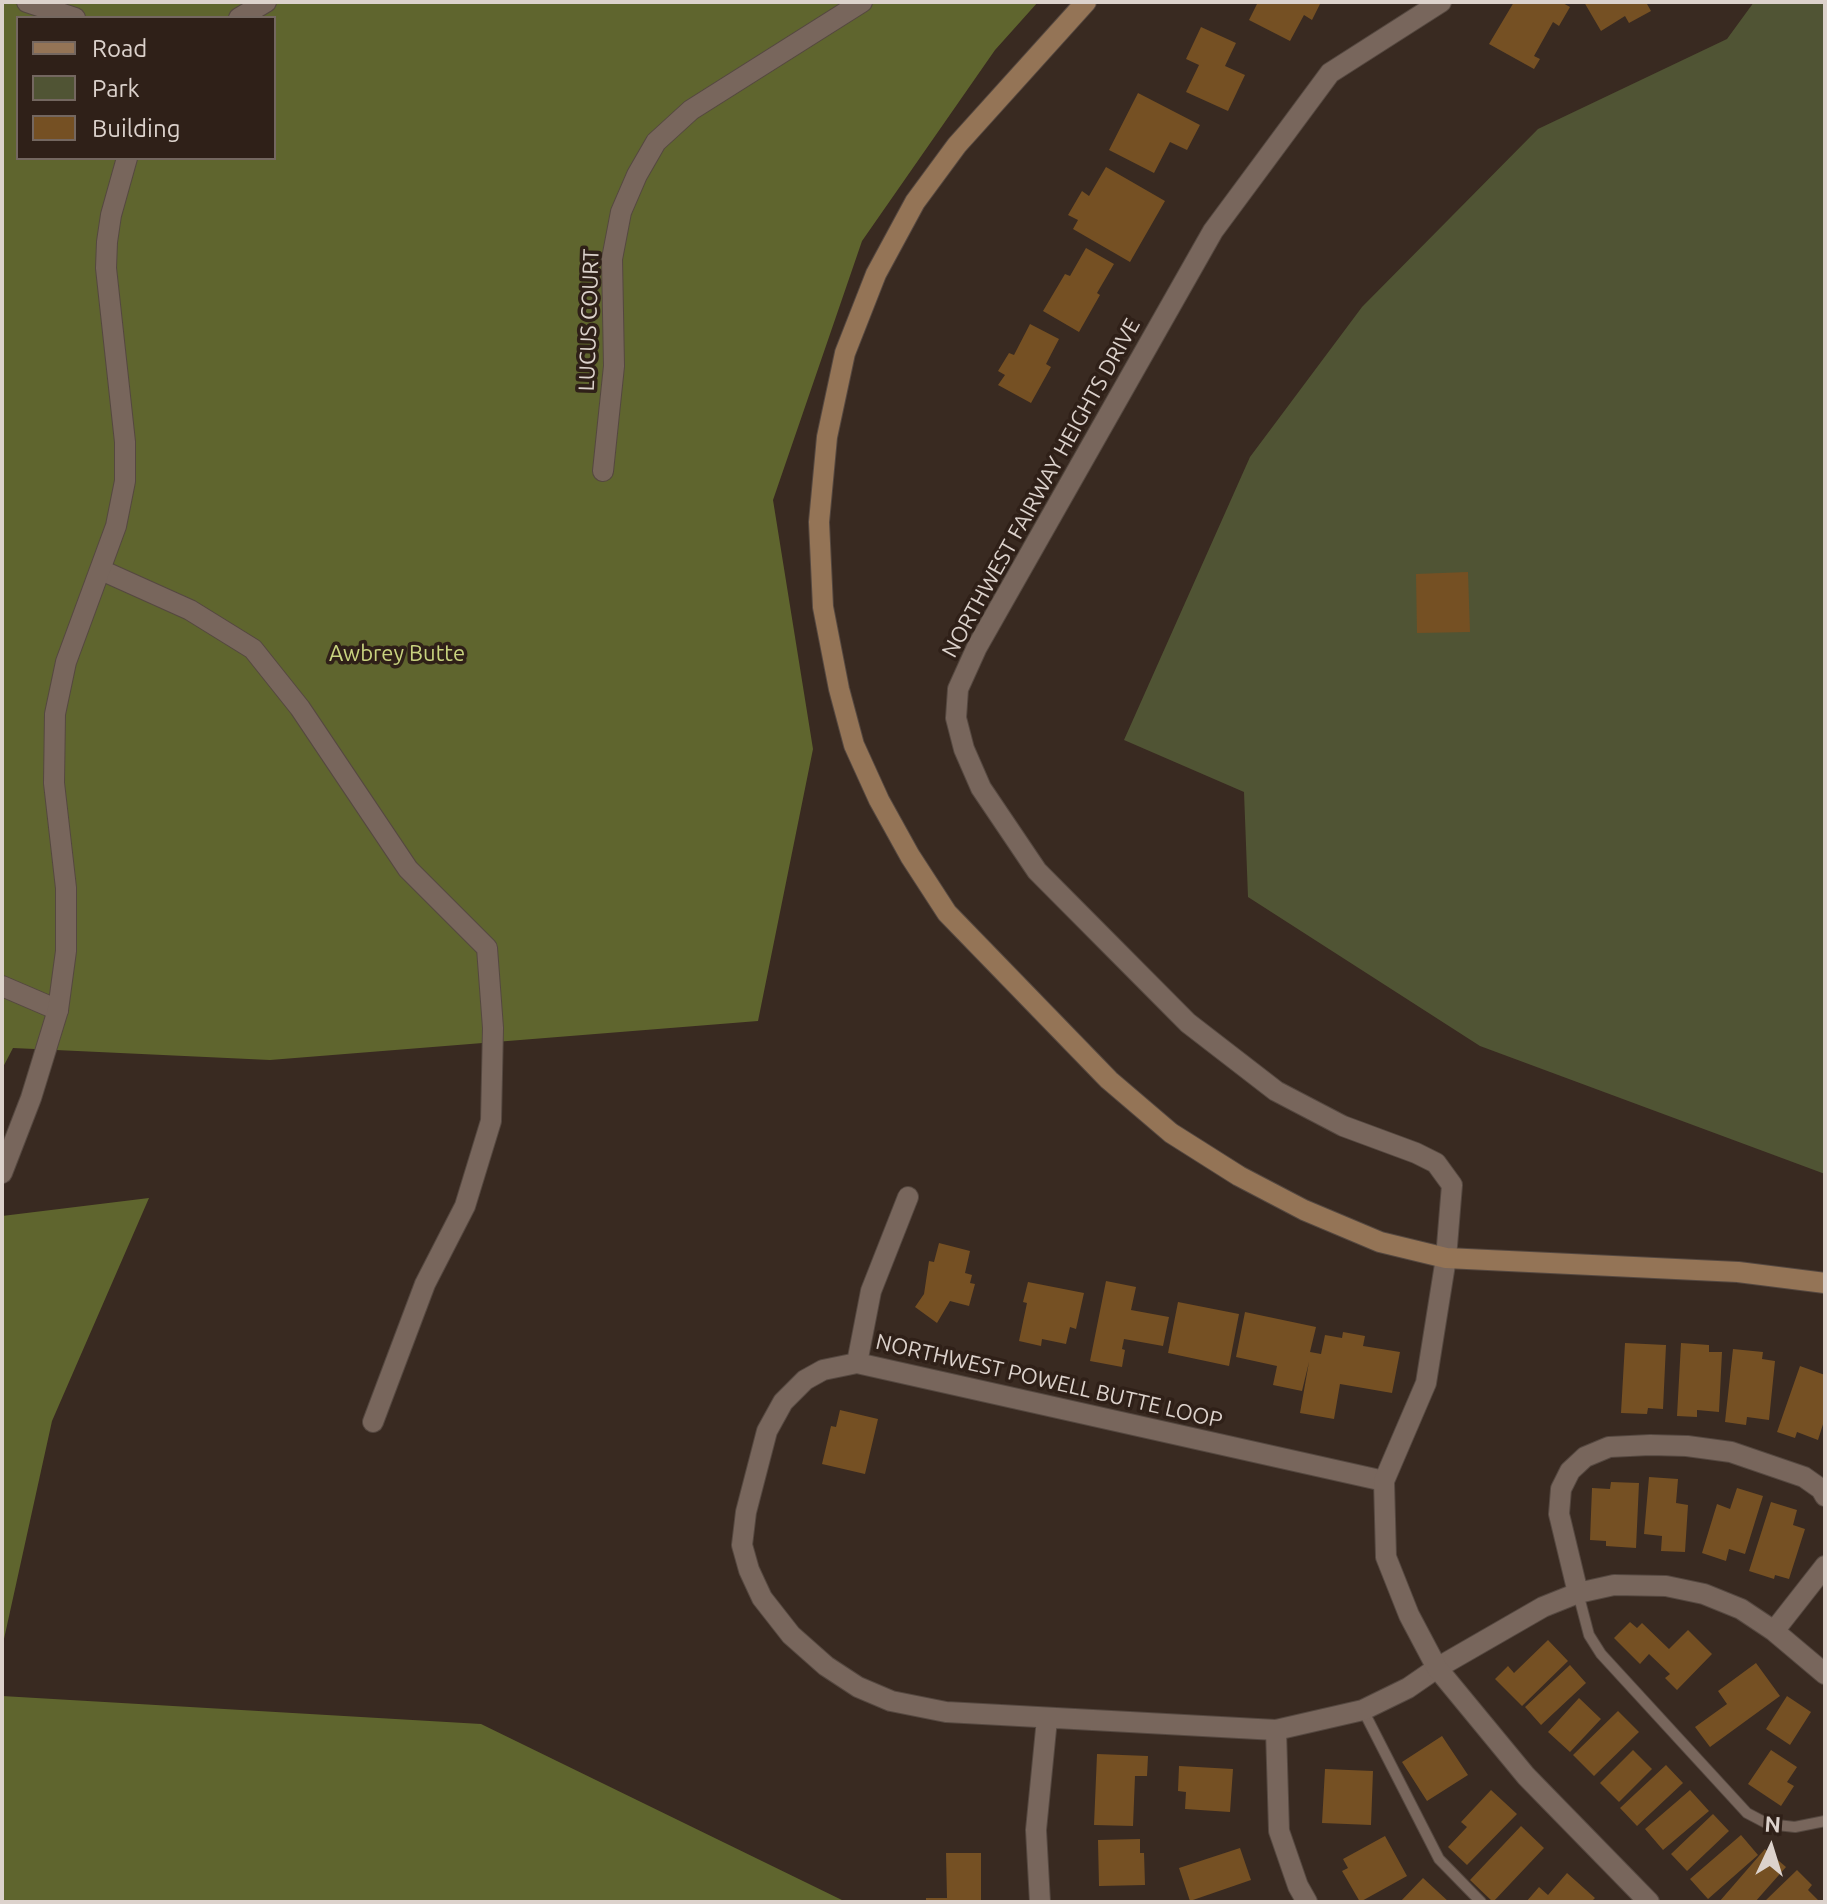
<!DOCTYPE html>
<html>
<head>
<meta charset="utf-8">
<style>
	body { margin:0 }
	#map { position:relative; width:1827px; height:1904px; overflow:hidden; background:#392a21; font-family:Ubuntu,sans-serif }
	canvas { display:block }
	.frame { position:absolute; inset:0; border:4px solid #dcd2cc; pointer-events:none }
	.legend { position:absolute; left:16px; top:16px; width:260px; height:144px; box-sizing:border-box; background:#2f2018; border:2px solid #746760; margin:0; padding:10px 14px; list-style:none; font-size:24px; color:#dcd2cc }
	.legend li { display:flex; align-items:center; gap:16px; height:40px }
	.legend b { width:40px; border:2px solid #746760 }
	.north { position:absolute; left:1731px; top:1808px; width:80px; height:80px; -webkit-text-stroke:6px #2f2018; paint-order:stroke; rotate:4deg; font-size:22px; font-weight:700; line-height:32px; text-align:center; color:#dcd2cc }
	.north::after { content:''; display:block; margin:auto; width:28px; height:36px; background:#dcd2cc; clip-path:polygon(50% 0,100% 100%,50% 72%,0 100%) }
</style>
</head>
<body>
<div id="map">
<canvas width="1827" height="1904"></canvas>
<div class="frame"></div>
<ul class="legend">
<li><b style="height:10px;background:#947456"></b>Road</li>
<li><b style="height:22px;background:#505434"></b>Park</li>
<li><b style="height:22px;background:#755023"></b>Building</li>
</ul>
<div class="north">N</div>
</div>
<script>
const context = document.querySelector('canvas').getContext('2d');
context.lineJoin = 'round';
function fillPath(path, color) {
  context.fillStyle = color;
  context.fill(path, 'evenodd');
}
function shape(rows) {
  const path = new Path2D();
  for (const r of rows) {
    path.moveTo(r[0], r[1]);
    for (let i = 2; i < r.length; i += 2) path.lineTo(r[i], r[i + 1]);
  }
  return path;
}
function trace(path, color, width, dash) {
  context.strokeStyle = color;
  context.lineWidth = width;
  context.lineCap = dash ? 'butt' : 'round';
  context.setLineDash(dash || []);
  context.stroke(path);
}
function label(font, color, halo, rows, align = 'center') {
  context.font = font + ' Ubuntu,sans-serif';
  context.lineWidth = 7;
  context.setLineDash([]);
  context.textBaseline = 'middle';
  context.strokeStyle = halo;
  context.fillStyle = color;
  for (const [text, x, y, turn = 0] of rows) {
    context.save();
    context.translate(x, y);
    context.rotate((+turn || 0) * Math.PI / 180);
    context.textAlign = isNaN(turn) ? turn : align;
    if (halo) context.strokeText(text, 0, 0);
    context.fillText(text, 0, 0);
    context.restore();
  }
}
fillPath(shape([
	[1754,2,1825,2,1825,1174,1480,1046,1248,897,1244,792,1124,740,1250,457,1362,307,1538,129,1727,39]
]), '#505434');
fillPath(shape([
	[2,2,1038,2,995,50,862,241,773,500,813,749,758,1021,270,1060,13,1048,2,1069],
	[18,18,274,18,274,158,18,158],
	[149,1198,52,1421,2,1648,2,1216],
	[2,1696,481,1724,846,1902,2,1902]
]), '#5f652e');
fillPath(shape([
	[1258,2,1321,2,1312,20,1304,15,1290,41,1249,20],
	[1514,2,1561,2,1570,7,1559,26,1553,22,1534,56,1540,59,1534,69,1489,44],
	[1584,2,1651,2,1647,4,1651,11,1629,23,1625,16,1601,31],
	[1201,27,1236,43,1225,66,1245,75,1228,111,1186,92,1199,65,1186,59],
	[1138,93,1200,125,1187,150,1170,142,1154,173,1109,150],
	[1106,167,1165,201,1130,262,1073,229,1078,220,1068,215,1082,191,1089,196],
	[1086,248,1114,264,1097,293,1100,295,1079,332,1043,311,1065,274,1070,276],
	[1030,324,1059,339,1046,364,1051,367,1031,403,998,385,1005,375,998,371,1009,353,1014,355],
	[1468,572,1470,632,1417,633,1416,574],
	[939,1243,970,1251,965,1273,972,1275,970,1283,975,1284,969,1306,950,1301,937,1323,915,1307,924,1294,929,1261,934,1262],
	[1106,1281,1136,1287,1131,1310,1169,1317,1163,1346,1124,1339,1122,1349,1125,1350,1122,1367,1090,1361],
	[1028,1282,1084,1293,1076,1329,1070,1327,1066,1344,1042,1339,1041,1346,1019,1341,1027,1303,1023,1302],
	[1178,1302,1239,1314,1229,1366,1168,1353],
	[1245,1312,1316,1327,1310,1352,1321,1354,1325,1335,1342,1338,1343,1332,1365,1336,1363,1346,1400,1352,1392,1393,1340,1384,1334,1419,1300,1413,1309,1362,1302,1391,1273,1385,1277,1366,1236,1357],
	[1625,1343,1666,1345,1663,1409,1648,1408,1647,1414,1621,1413],
	[1681,1343,1709,1345,1709,1352,1722,1352,1719,1412,1697,1410,1697,1417,1677,1416],
	[1733,1349,1763,1352,1762,1359,1775,1361,1769,1420,1747,1417,1746,1425,1725,1422],
	[1800,1366,1825,1375,1825,1418,1818,1440,1797,1432,1795,1438,1777,1432],
	[840,1410,878,1419,865,1474,822,1464,831,1426,836,1427],
	[1649,1477,1678,1479,1676,1503,1688,1505,1685,1552,1661,1551,1662,1536,1644,1534],
	[1611,1482,1639,1483,1636,1548,1606,1546,1606,1541,1590,1540,1592,1488,1610,1489],
	[1737,1488,1763,1496,1745,1554,1729,1549,1726,1561,1702,1553,1717,1504,1730,1509],
	[1771,1502,1797,1510,1793,1525,1805,1529,1789,1579,1775,1575,1774,1579,1749,1571],
	[1630,1622,1637,1628,1642,1623,1669,1649,1688,1630,1712,1654,1677,1690,1665,1678,1670,1674,1649,1654,1640,1664,1614,1638],
	[1548,1640,1568,1661,1522,1706,1495,1679,1508,1666,1514,1673],
	[1756,1663,1780,1696,1710,1747,1695,1727,1727,1704,1718,1691],
	[1570,1665,1586,1683,1541,1725,1525,1707],
	[1787,1696,1811,1712,1790,1745,1766,1729],
	[1579,1698,1601,1719,1570,1752,1548,1732],
	[1618,1711,1639,1732,1594,1776,1573,1755],
	[1442,1736,1468,1775,1427,1801,1402,1762],
	[1633,1750,1652,1769,1619,1802,1600,1783],
	[1771,1750,1797,1767,1787,1782,1794,1786,1781,1806,1748,1784],
	[1097,1754,1148,1756,1147,1776,1135,1776,1133,1826,1094,1825],
	[1666,1765,1683,1783,1637,1826,1620,1808],
	[1179,1766,1233,1769,1230,1812,1185,1809,1186,1792,1178,1791],
	[1325,1769,1373,1771,1371,1825,1322,1823],
	[1491,1790,1517,1814,1467,1865,1448,1847,1467,1827,1461,1822],
	[1690,1790,1709,1811,1663,1850,1645,1829],
	[1713,1814,1729,1831,1687,1871,1671,1854],
	[1521,1826,1544,1848,1493,1902,1470,1880],
	[1741,1835,1758,1855,1708,1899,1690,1879],
	[1385,1836,1407,1876,1360,1902,1342,1871,1348,1868,1343,1859],
	[1140,1839,1140,1853,1144,1853,1145,1885,1099,1886,1098,1840],
	[1240,1848,1251,1880,1190,1901,1179,1868],
	[1765,1849,1786,1867,1755,1902,1719,1902],
	[946,1853,981,1853,981,1902,926,1902,926,1898,947,1898],
	[1797,1870,1812,1885,1808,1890,1820,1902,1764,1902],
	[1567,1873,1595,1898,1591,1902,1526,1902,1539,1887,1548,1895],
	[1423,1878,1449,1902,1400,1902]
]), '#755023');
const service = shape([
	[1578,1593,1589,1635,1601,1654,1747,1813,1768,1824,1795,1827,1825,1821],
	[1363,1710,1439,1859,1481,1902]
]);
const minor = shape([
	[27,2,75,18],
	[1441,2,1330,73,1213,231,977,647,958,689,956,718,964,749,981,788,1037,871,1188,1023,1276,1091,1343,1126,1416,1153,1436,1163,1452,1185,1446,1258],
	[603,471,614,366,612,259,621,212,637,175,656,142,691,110,862,2],
	[101,570,190,610,253,649,300,708,408,869,487,948,493,1028,491,1121,465,1206,425,1284,373,1422],
	[2,986,58,1010],
	[857,1363,871,1291,908,1197],
	[1384,1481,857,1363,823,1370,805,1380,783,1402,767,1431,746,1512,742,1545,749,1570,762,1598,791,1635,826,1666,858,1687,891,1701,946,1712,1276,1730,1363,1710,1408,1688,1437,1668,1543,1607,1578,1593,1614,1585,1666,1586,1704,1594,1741,1609,1774,1631,1825,1674],
	[1578,1593,1559,1514,1561,1489,1570,1471,1585,1457,1609,1447,1650,1445,1687,1446,1731,1452,1804,1477,1821,1489,1825,1496],
	[1774,1631,1825,1566],
	[1276,1730,1279,1831,1298,1886,1307,1902],
	[1040,1902,1036,1830,1047,1719]
]);
const tertiary = shape([
	[239,18,266,2],
	[2,1173,31,1098,58,1010,66,951,66,888,54,783,55,714,66,662,116,526,125,481,125,442,106,268,107,242,111,215,127,158],
	[1446,1258,1426,1383,1384,1481,1386,1557,1409,1615,1437,1668,1526,1776,1649,1902]
]);
const secondary = shape([
	[1086,2,957,145,915,202,876,274,845,353,827,437,819,522,823,607,839,689,854,745,879,800,910,856,947,913,1109,1080,1171,1133,1239,1176,1304,1210,1380,1242,1446,1258,1738,1272,1825,1283]
]);
trace(service, '#554840', 12);
trace(minor, '#554840', 22);
trace(tertiary, '#554840', 22);
trace(secondary, '#554840', 22);
trace(service, '#78665c', 10);
trace(minor, '#78665c', 20);
trace(tertiary, '#78665c', 20);
trace(secondary, '#947456', 20);
label('22px', '#dcd2cc', '#2f2018', [
	["LUCUS COURT",589,320,-88],
	["NORTHWEST FAIRWAY HEIGHTS DRIVE",1041,488,-61],
	["NORTHWEST POWELL BUTTE LOOP",1049,1381,13]
]);
label('22px', '#c9d37f', '#2f2018', [
	["Awbrey Butte",397,654]
]);
</script>
</body>
</html>
